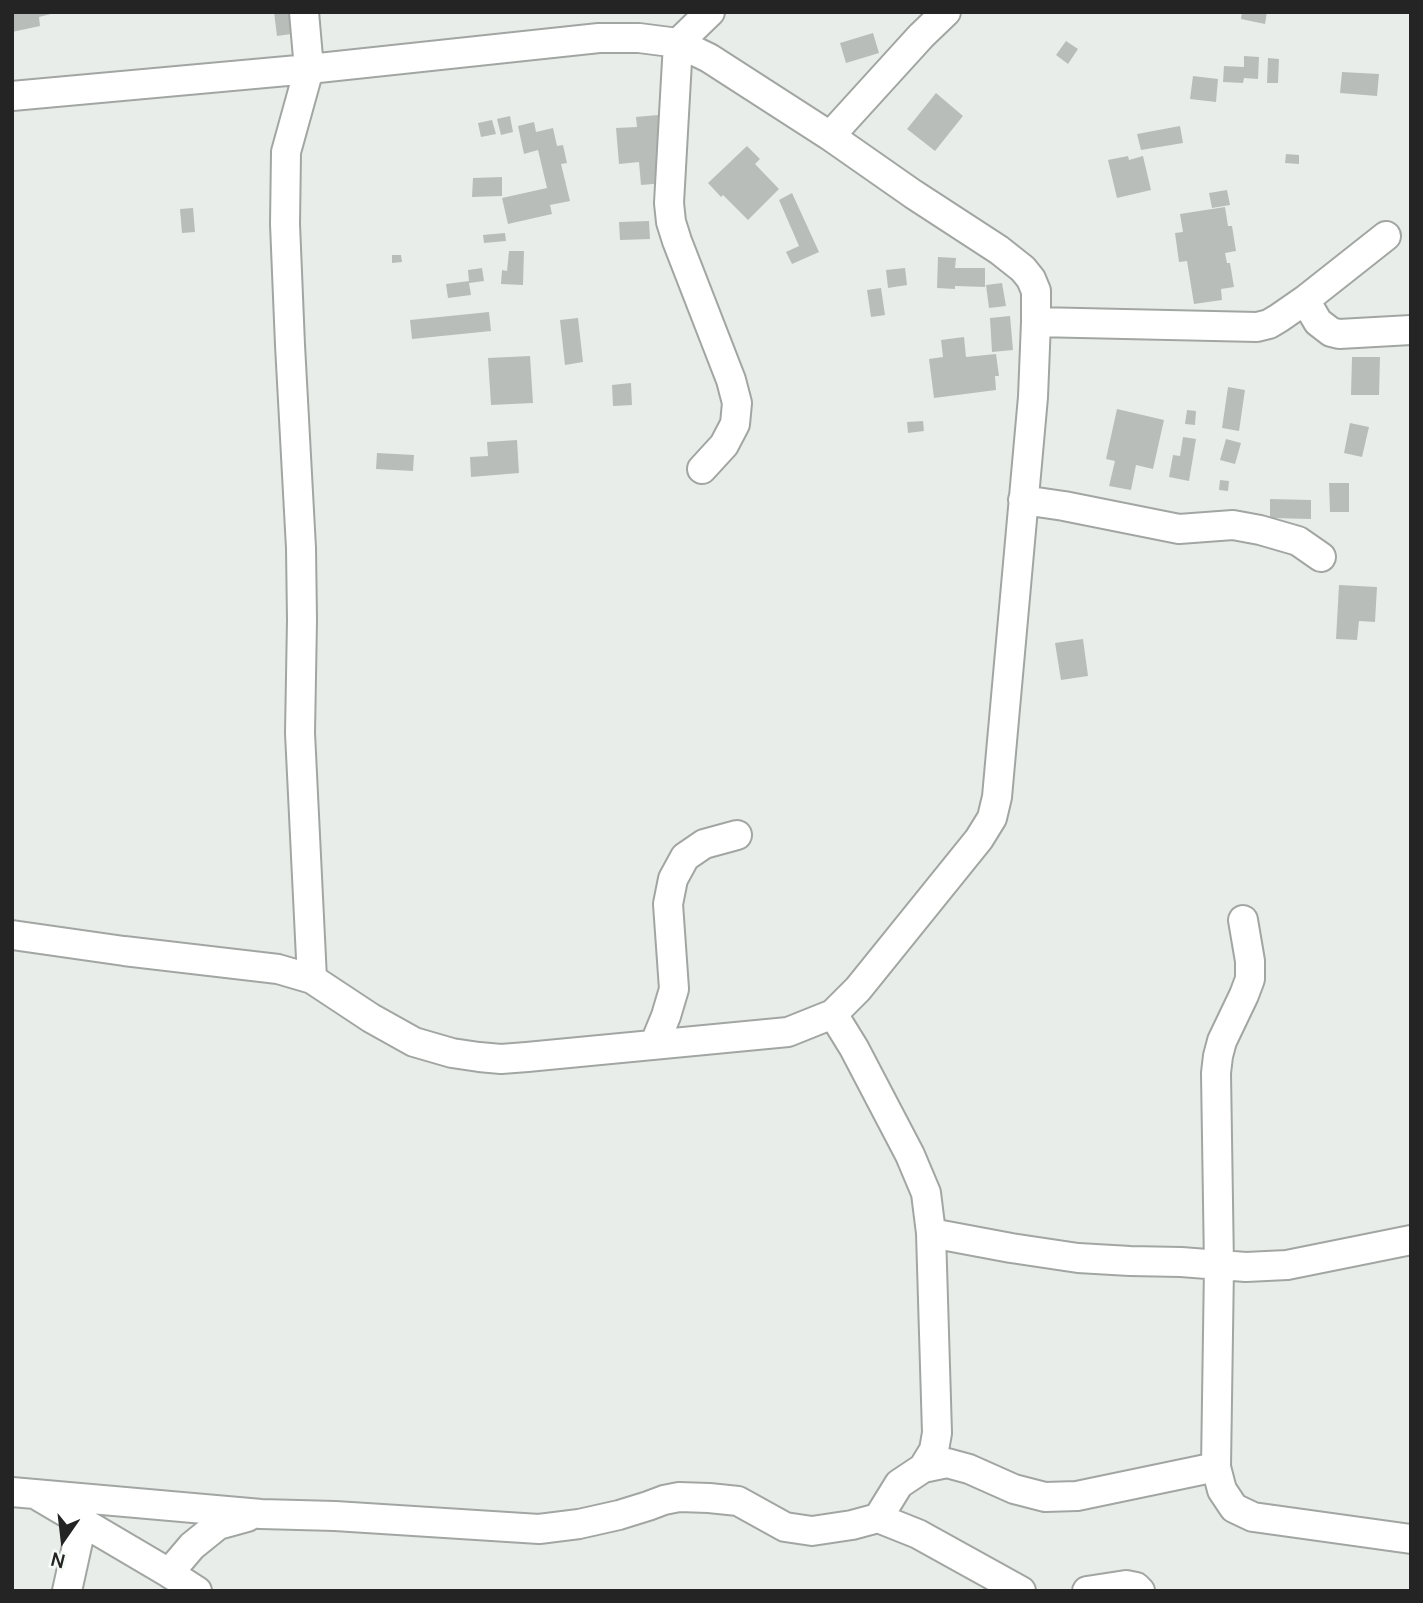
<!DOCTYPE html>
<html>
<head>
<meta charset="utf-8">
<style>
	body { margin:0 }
	#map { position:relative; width:1423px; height:1603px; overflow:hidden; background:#e9edea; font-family:Manrope,sans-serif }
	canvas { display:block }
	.frame { position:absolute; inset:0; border:14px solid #232423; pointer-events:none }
	.north { position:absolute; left:28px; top:1505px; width:70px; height:70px; -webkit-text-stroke:5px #f6fbf7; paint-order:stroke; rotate:194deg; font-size:19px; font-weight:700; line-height:28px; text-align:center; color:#232423 }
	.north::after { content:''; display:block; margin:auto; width:24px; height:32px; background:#232423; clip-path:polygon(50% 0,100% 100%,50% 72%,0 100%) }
</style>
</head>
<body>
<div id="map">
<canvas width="1423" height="1603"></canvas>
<div class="frame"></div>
<div class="north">N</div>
</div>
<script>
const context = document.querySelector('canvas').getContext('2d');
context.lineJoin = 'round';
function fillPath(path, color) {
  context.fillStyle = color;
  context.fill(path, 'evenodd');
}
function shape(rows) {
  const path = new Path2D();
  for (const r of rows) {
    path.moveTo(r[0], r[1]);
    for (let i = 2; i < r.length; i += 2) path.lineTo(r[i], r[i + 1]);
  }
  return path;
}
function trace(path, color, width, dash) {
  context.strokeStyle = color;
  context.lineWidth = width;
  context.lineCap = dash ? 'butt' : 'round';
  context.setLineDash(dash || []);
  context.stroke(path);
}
fillPath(shape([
	[12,12,55,12,55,13,39,17,40,26,12,32],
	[274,12,289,12,291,34,277,36],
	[1242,12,1267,12,1265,24,1241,19],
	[873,33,879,53,846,63,840,43],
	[1066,41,1078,49,1068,64,1056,55],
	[1244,56,1259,57,1258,79,1244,78,1243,83,1223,82,1224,66,1244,67],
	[1268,58,1279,59,1278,83,1267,83],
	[1342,72,1379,74,1377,96,1340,93],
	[1193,76,1218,79,1216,102,1190,99],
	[936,93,963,116,935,151,907,129],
	[658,115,664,183,641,185,639,162,619,164,616,128,637,127,636,117],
	[510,116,513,132,501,135,497,119],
	[492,120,496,134,481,137,478,123],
	[534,122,536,132,553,128,557,146,563,145,567,163,561,164,570,201,550,205,552,214,508,224,502,198,547,188,538,150,524,154,518,126],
	[1180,126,1183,143,1141,150,1137,134],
	[747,146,760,159,755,164,779,189,748,220,723,195,721,197,708,183],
	[1286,154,1299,155,1299,164,1285,163],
	[1128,156,1129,160,1143,156,1151,190,1117,198,1108,160],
	[502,177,502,196,472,197,473,178],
	[1227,190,1230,205,1212,208,1209,193],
	[792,193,819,252,792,264,786,252,799,246,779,200],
	[1225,207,1228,226,1232,226,1236,251,1225,253,1227,263,1230,263,1234,287,1221,289,1222,300,1194,304,1187,261,1179,262,1175,233,1183,232,1180,214],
	[193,208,195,232,182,233,180,209],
	[649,221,650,239,620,240,619,222],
	[505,233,506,241,484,243,483,235],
	[509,251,524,251,523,285,501,284,502,270,507,271],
	[392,255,401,255,402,262,392,263],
	[938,257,956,258,955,268,985,268,985,287,955,286,955,289,937,288],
	[482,268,484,281,469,283,471,295,448,298,446,284,469,281,468,270],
	[905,268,907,285,888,288,886,270],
	[1002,283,1006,306,989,308,986,285],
	[881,288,885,315,871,317,867,290],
	[489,312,491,331,412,339,410,320],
	[1010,316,1013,350,992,352,990,318],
	[578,318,583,362,565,365,560,320],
	[964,337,966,357,996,354,999,376,995,376,996,390,934,398,929,359,943,357,941,340],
	[530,356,533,403,491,405,488,358],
	[1352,357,1380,357,1379,395,1351,395],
	[631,383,632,405,613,406,612,385],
	[1228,387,1245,390,1239,431,1222,428],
	[1117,409,1164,420,1153,469,1136,465,1131,490,1109,486,1115,461,1106,459],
	[1187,410,1196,411,1195,425,1185,424],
	[923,421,924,431,908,433,907,422],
	[1350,423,1369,427,1362,457,1344,453],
	[1183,437,1196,439,1189,481,1169,477,1173,455,1180,456],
	[1226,439,1241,443,1235,464,1220,460],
	[517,440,519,473,471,477,470,457,488,456,487,442],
	[377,453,414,455,413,471,376,469],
	[1220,480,1229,481,1228,491,1219,490],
	[1329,483,1349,483,1349,512,1330,512],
	[1270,499,1311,500,1311,519,1270,518],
	[1339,585,1377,587,1375,622,1359,621,1357,640,1336,639],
	[1083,639,1088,676,1061,680,1055,643]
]), '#b9bdba');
const minor = shape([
	[304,12,309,69,286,152,285,224,290,345,301,548,302,620,300,733,312,979],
	[12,96,309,69,599,38,639,38,678,43,709,58,830,136,913,194,999,250,1023,269,1031,279,1036,291,1036,322,1033,397,997,797,992,818,979,839,858,989,833,1014,788,1032,527,1057,501,1059,479,1057,452,1053,414,1042,371,1018,312,979,278,969,124,951,12,935],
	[830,136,921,36,946,12],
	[1305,300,1318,322,1331,332,1339,334,1411,330],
	[1036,322,1257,327,1269,324,1279,318,1305,300,1386,236],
	[702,469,724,445,735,424,737,403,731,380,677,241,671,222,669,203,678,43,710,12],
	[1023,500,1064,506,1179,529,1233,525,1260,530,1298,541,1321,557],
	[1243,920,1250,961,1250,979,1244,995,1222,1041,1218,1056,1216,1073,1219,1266,1216,1467,1222,1490,1234,1508,1253,1517,1411,1539],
	[833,1014,854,1048,910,1155,926,1193,931,1233,937,1433,934,1450,923,1468],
	[654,1045,666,1016,674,989,668,904,673,879,685,857,704,844,737,835],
	[931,1233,1011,1248,1078,1258,1130,1261,1181,1262,1246,1267,1287,1265,1411,1240],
	[12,1492,261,1514,335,1516,539,1529,579,1524,619,1515,648,1506,664,1500,679,1497,709,1498,738,1501,785,1527,812,1531,852,1525,878,1518,899,1484,923,1468,947,1463,969,1469,1014,1489,1045,1497,1077,1496,1216,1467],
	[40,1497,169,1573,197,1591],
	[878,1518,918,1534,1021,1591],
	[169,1573,192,1546,218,1525,247,1517],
	[67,1591,82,1523],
	[1087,1591,1126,1585,1136,1587,1140,1591]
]);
trace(minor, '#a2a6a3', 32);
trace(minor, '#fff', 28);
</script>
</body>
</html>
